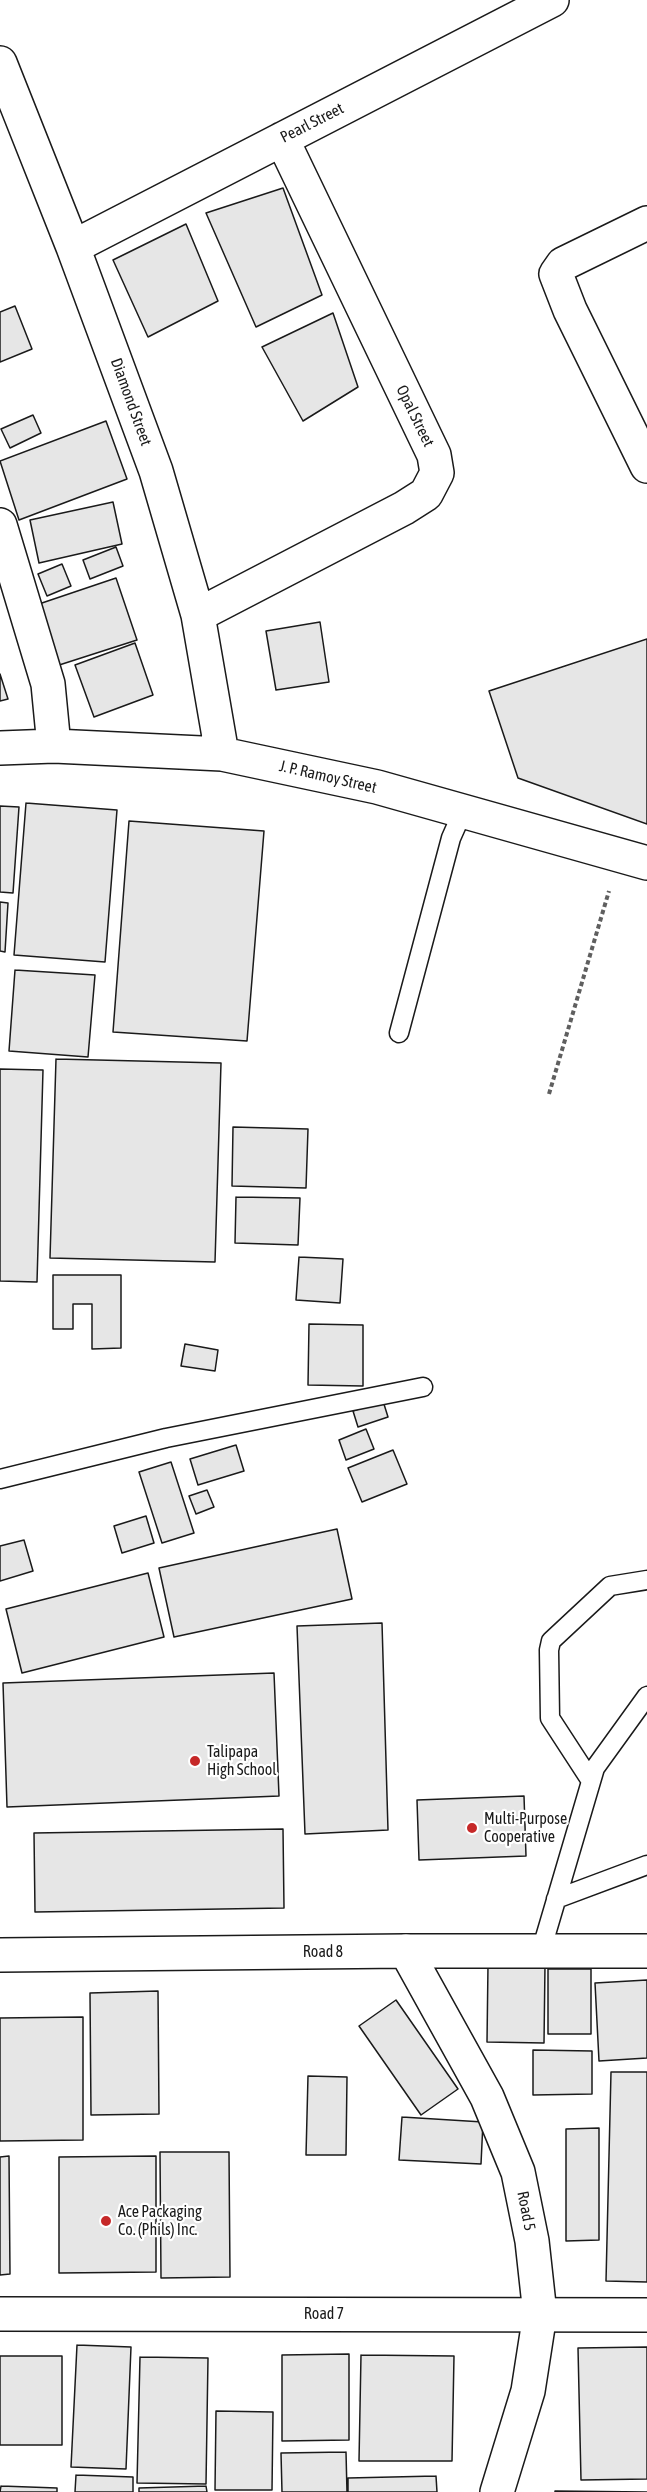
<!DOCTYPE html>
<html>
<head>
<meta charset="utf-8">
<style>
	body { margin:0 }
	canvas { display:block; background:#fff }
</style>
</head>
<body>
<canvas width="647" height="2492"></canvas>
<script>
const context = document.querySelector('canvas').getContext('2d');
context.lineJoin = 'round';
function fillPath(path, color) {
  context.fillStyle = color;
  context.fill(path, 'evenodd');
}
function shape(rows) {
  const path = new Path2D();
  for (const r of rows) {
    path.moveTo(r[0], r[1]);
    for (let i = 2; i < r.length; i += 2) path.lineTo(r[i], r[i + 1]);
  }
  return path;
}
function trace(path, color, width, dash) {
  context.strokeStyle = color;
  context.lineWidth = width;
  context.lineCap = dash ? 'butt' : 'round';
  context.setLineDash(dash || []);
  context.stroke(path);
}
function label(font, color, halo, rows, align = 'center') {
  context.font = font + ' "Asap Condensed",sans-serif';
  context.lineWidth = 4.5;
  context.setLineDash([]);
  context.textBaseline = 'middle';
  context.strokeStyle = halo;
  context.fillStyle = color;
  for (const [text, x, y, turn = 0] of rows) {
    context.save();
    context.translate(x, y);
    context.rotate((+turn || 0) * Math.PI / 180);
    context.textAlign = isNaN(turn) ? turn : align;
    if (halo) context.strokeText(text, 0, 0);
    context.fillText(text, 0, 0);
    context.restore();
  }
}
const building = shape([
	[283,188,322,295,256,327,206,213,283,188],
	[186,224,218,301,148,337,113,260,186,224],
	[15,306,32,349,0,362,0,312,15,306],
	[333,313,358,387,303,421,262,347,333,313],
	[33,415,41,433,10,448,1,429,33,415],
	[106,421,127,479,19,520,0,461,106,421],
	[113,502,122,544,39,563,30,520,113,502],
	[116,547,123,566,90,579,83,560,116,547],
	[62,564,71,586,47,596,38,574,62,564],
	[116,578,137,640,53,667,33,606,116,578],
	[320,622,329,682,276,690,266,631,320,622],
	[647,639,647,824,518,778,489,691,647,639],
	[135,643,153,695,94,717,75,665,135,643],
	[0,674,8,699,0,701,0,674],
	[26,803,117,810,105,962,14,955,26,803],
	[0,806,19,807,13,893,0,892,0,806],
	[129,821,264,831,247,1041,113,1032,129,821],
	[0,902,8,903,5,952,0,951,0,902],
	[15,970,95,975,88,1057,9,1051,15,970],
	[56,1059,221,1063,215,1262,50,1258,56,1059],
	[0,1069,43,1070,37,1282,0,1281,0,1069],
	[233,1127,308,1129,306,1188,232,1186,233,1127],
	[236,1197,300,1198,298,1245,235,1243,236,1197],
	[299,1257,343,1259,340,1303,296,1300,299,1257],
	[53,1275,121,1275,121,1348,92,1349,92,1304,73,1304,73,1329,53,1329,53,1275],
	[309,1324,363,1325,363,1386,308,1385,309,1324],
	[185,1344,218,1350,215,1371,181,1366,185,1344],
	[383,1401,388,1417,358,1427,353,1411,383,1401],
	[366,1429,374,1449,346,1460,339,1440,366,1429],
	[236,1445,244,1471,198,1485,190,1459,236,1445],
	[393,1450,407,1484,362,1502,348,1468,393,1450],
	[171,1462,194,1533,162,1543,139,1472,171,1462],
	[207,1490,214,1507,196,1514,189,1496,207,1490],
	[146,1516,154,1543,122,1553,114,1526,146,1516],
	[337,1529,352,1599,174,1637,159,1568,337,1529],
	[24,1540,33,1571,0,1581,0,1546,24,1540],
	[148,1573,164,1637,22,1673,6,1609,148,1573],
	[382,1623,388,1830,305,1834,297,1626,382,1623],
	[274,1673,279,1796,7,1807,3,1683,274,1673],
	[524,1796,526,1856,419,1860,417,1800,524,1796],
	[283,1829,284,1908,35,1912,34,1833,283,1829],
	[488,1965,545,1965,544,2043,487,2042,488,1965],
	[548,1969,591,1969,591,2034,548,2034,548,1969],
	[647,1980,647,2058,599,2061,595,1983,647,1980],
	[158,1991,159,2114,91,2115,90,1993,158,1991],
	[396,2000,458,2089,421,2115,359,2026,396,2000],
	[83,2017,83,2140,0,2141,0,2018,83,2017],
	[533,2050,592,2051,592,2094,533,2095,533,2050],
	[611,2072,647,2072,647,2282,606,2281,611,2072],
	[308,2076,347,2077,346,2155,306,2155,308,2076],
	[402,2117,483,2122,481,2164,399,2160,402,2117],
	[599,2128,599,2240,566,2241,566,2129,599,2128],
	[160,2152,229,2152,230,2277,161,2278,160,2152],
	[9,2156,10,2274,0,2275,0,2157,9,2156],
	[156,2156,156,2272,59,2273,59,2157,156,2156],
	[77,2345,131,2347,126,2469,71,2467,77,2345],
	[647,2347,647,2479,581,2480,578,2348,647,2347],
	[349,2354,349,2440,282,2441,282,2355,349,2354],
	[361,2355,454,2356,452,2461,359,2461,361,2355],
	[0,2356,62,2356,62,2445,0,2445,0,2356],
	[140,2357,208,2358,206,2484,137,2483,140,2357],
	[216,2411,273,2412,272,2490,215,2490,216,2411],
	[346,2452,347,2492,282,2492,281,2453,346,2452],
	[76,2475,133,2477,133,2492,75,2492,76,2475],
	[436,2476,437,2492,348,2492,348,2478,436,2476],
	[1,2486,57,2488,57,2492,0,2492,1,2486],
	[206,2486,207,2492,139,2492,139,2488,206,2486],
	[555,2491,647,2492,555,2492,555,2491]
]);
fillPath(building, '#e6e6e6');
trace(building, '#1a1a1a', 1.5);
const lane = shape([
	[399,1033,451,838,463,811],
	[0,1479,166,1438,423,1387],
	[591,1781,550,1718,549,1650,551,1641,610,1586,647,1580],
	[556,1899,647,1865],
	[541,1951,595,1768,647,1696]
]);
const street = shape([
	[0,63,73,247,156,471,198,615,222,754],
	[647,223,563,264,556,274,570,310,647,466],
	[73,247,552,0],
	[0,525,48,684,54,746],
	[198,615,404,508,426,494,437,473,434,455,282,139],
	[0,748,54,746,222,754,377,787,647,863],
	[406,1951,647,1951],
	[0,2314,647,2315]
]);
const secondary = shape([
	[0,1955,406,1951,487,2097,518,2172,532,2241,540,2314,528,2391,497,2492]
]);
trace(lane, '#1a1a1a', 21);
trace(street, '#1a1a1a', 36);
trace(secondary, '#1a1a1a', 36);
trace(shape([
	[549,1094,609,891]
]), '#5f5f5f', 4, [4.5, 3]);
trace(lane, '#fff', 18);
trace(street, '#fff', 33);
trace(secondary, '#fff', 33);
for (const [x, y, r, color] of [
	[195,1761,6,"#c62828"],
	[472,1828,6,"#c62828"],
	[106,2221,6,"#c62828"]
]) {
  const dot = new Path2D();
  dot.arc(x, y, r, 0, 2 * Math.PI);
  context.fillStyle = color;
  context.fill(dot);
  trace(dot, '#fff', 2);
}
label('16px', '#1a1a1a', '#fff', [
	["Pearl Street",312,123,-27],
	["Diamond Street",131,402,70],
	["Opal Street",415,416,64],
	["J. P. Ramoy Street",328,777,13],
	["Road 8",323,1952],
	["Road 5",526,2211,79],
	["Road 7",324,2314]
]);
label('16px', '#1a1a1a', '#fff', [
	["Talipapa",207,1752],
	["High School",207,1770],
	["Multi-Purpose",484,1819],
	["Cooperative",484,1837],
	["Ace Packaging",118,2212],
	["Co. (Phils) Inc.",118,2230]
], 'left');
</script>
</body>
</html>
